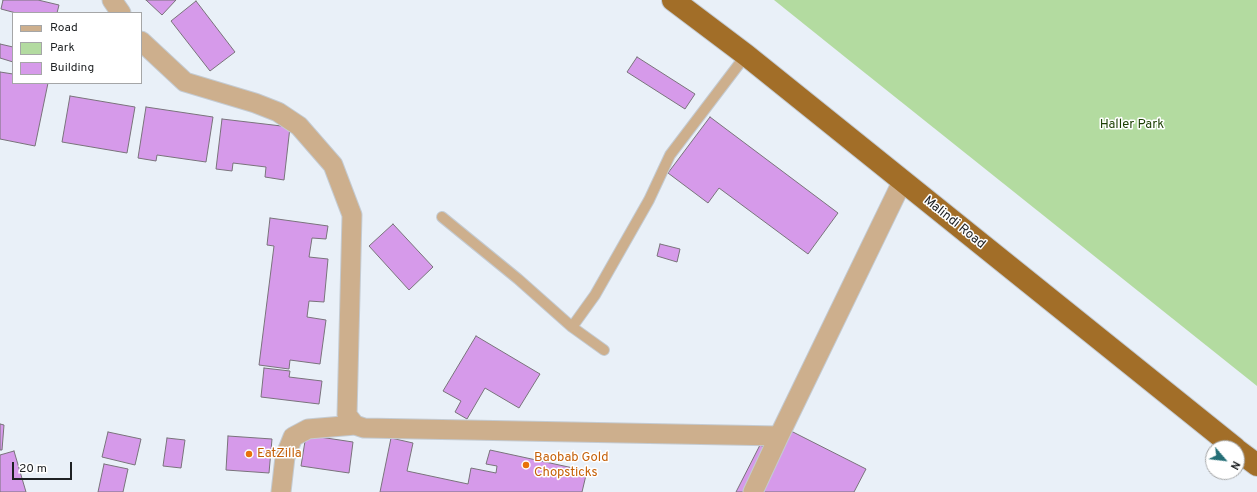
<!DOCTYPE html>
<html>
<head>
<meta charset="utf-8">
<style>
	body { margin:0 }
	#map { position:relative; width:1257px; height:492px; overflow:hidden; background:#e9f0f8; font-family:Overpass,sans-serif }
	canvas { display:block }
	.legend { position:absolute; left:12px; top:12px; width:130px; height:72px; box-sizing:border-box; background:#fff; border:1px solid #a5a6a7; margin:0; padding:5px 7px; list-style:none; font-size:12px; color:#1e2123 }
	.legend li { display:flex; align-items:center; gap:8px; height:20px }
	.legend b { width:20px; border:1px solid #a5a6a7 }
	.north { position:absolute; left:1205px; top:440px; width:40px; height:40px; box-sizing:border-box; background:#fff; border:1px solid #a5a6a7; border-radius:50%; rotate:118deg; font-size:11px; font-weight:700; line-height:16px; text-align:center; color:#1e2123 }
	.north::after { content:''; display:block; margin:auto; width:14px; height:18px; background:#246e76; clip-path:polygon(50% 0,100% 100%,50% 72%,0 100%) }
	.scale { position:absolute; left:12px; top:462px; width:60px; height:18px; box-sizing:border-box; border:2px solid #1e2123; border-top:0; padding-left:5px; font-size:12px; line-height:14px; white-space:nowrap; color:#1e2123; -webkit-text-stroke:3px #fff; paint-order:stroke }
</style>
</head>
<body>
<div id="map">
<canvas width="1257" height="492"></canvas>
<ul class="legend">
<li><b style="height:5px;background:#cdaf8d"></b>Road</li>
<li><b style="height:11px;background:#b3dba0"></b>Park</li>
<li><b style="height:11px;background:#d69aea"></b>Building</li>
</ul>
<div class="north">N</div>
<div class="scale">20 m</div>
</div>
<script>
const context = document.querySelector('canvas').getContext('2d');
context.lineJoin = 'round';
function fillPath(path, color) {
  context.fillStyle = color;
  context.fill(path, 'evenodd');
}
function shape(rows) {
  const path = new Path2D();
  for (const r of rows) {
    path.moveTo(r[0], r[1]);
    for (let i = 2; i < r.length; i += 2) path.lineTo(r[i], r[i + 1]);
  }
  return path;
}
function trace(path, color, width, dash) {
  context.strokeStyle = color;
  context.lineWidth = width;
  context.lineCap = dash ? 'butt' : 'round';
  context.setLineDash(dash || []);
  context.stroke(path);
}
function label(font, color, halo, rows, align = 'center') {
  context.font = font + ' Overpass,sans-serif';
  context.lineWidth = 3;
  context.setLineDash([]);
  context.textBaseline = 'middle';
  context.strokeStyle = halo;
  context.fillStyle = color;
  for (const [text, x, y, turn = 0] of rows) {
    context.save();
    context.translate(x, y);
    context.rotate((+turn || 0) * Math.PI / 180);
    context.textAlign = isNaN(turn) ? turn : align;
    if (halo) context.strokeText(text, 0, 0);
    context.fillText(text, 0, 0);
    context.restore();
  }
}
fillPath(shape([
	[774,0,1257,0,1257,386,850,61]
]), '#b3dba0');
const building = shape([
	[3,0,38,0,59,5,57,13,16,13,1,9,3,0],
	[146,0,176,0,162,15,146,0],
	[196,1,235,52,210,71,171,21,196,1],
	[0,44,13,47,13,62,0,58,0,44],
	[637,57,695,94,685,109,627,72,637,57],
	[0,72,13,74,13,83,48,83,35,146,0,139,0,72],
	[70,96,135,107,127,153,62,142,70,96],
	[146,107,213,117,206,162,157,155,156,161,138,158,146,107],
	[710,117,838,213,808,254,719,188,708,203,668,173,710,117],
	[222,119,290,127,284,180,265,177,266,167,233,163,232,171,216,169,222,119],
	[270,218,328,226,326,239,312,238,309,257,328,259,324,302,309,301,307,317,326,320,320,364,290,360,289,369,259,365,274,246,267,245,270,218],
	[393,224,433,267,409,290,369,246,393,224],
	[660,244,680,249,677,262,657,256,660,244],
	[476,336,540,374,519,408,485,388,467,419,455,412,461,401,443,391,476,336],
	[264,368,290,371,289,377,322,381,319,404,261,397,264,368],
	[0,424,4,425,2,450,0,450,0,424],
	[785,428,866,469,854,492,736,492,760,445,774,452,785,428],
	[108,432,141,439,135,465,102,457,108,432],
	[306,435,353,442,349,473,301,466,306,435],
	[228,436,272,439,269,473,226,470,228,436],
	[167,438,185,440,181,468,163,466,167,438],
	[391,438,413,443,407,471,468,484,471,468,496,473,497,466,486,464,490,450,587,471,582,492,380,492,391,438],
	[14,451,26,492,0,492,0,455,14,451],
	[104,464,128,469,123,492,98,492,104,464]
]);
fillPath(building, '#d69aea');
trace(building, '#79737b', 1);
const service = shape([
	[442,217,518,279,572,327,604,350],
	[572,327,595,295,649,200,670,155,746,55]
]);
const minor = shape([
	[112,0,121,13],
	[141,41,185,82,255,103,278,112,299,126,333,165,352,215,347,415,355,425,364,428,779,436],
	[281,492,285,457,293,437,308,429,355,425],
	[753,492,779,436,902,182]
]);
const trunk = shape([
	[673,0,746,55,1235,448],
	[1237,450,1257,465]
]);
trace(service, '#c4cbd2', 12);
trace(minor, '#c4cbd2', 21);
trace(trunk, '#c4cbd2', 24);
trace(service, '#cdaf8d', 10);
trace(minor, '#cdaf8d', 19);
trace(trunk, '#a26e28', 22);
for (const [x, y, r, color] of [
	[249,454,4,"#e8710a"],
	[526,465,4,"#e8710a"]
]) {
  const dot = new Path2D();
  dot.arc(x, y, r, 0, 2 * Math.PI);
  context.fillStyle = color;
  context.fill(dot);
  trace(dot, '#fff', 1.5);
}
label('13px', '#1c3f02', '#fff', [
	["Haller Park",1132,125]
]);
label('13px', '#1e2123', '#fff', [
	["Malindi Road",954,223,39]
]);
label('13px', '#c56008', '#fff', [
	["EatZilla",257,454],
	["Baobab Gold",534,458],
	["Chopsticks",534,473]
], 'left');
</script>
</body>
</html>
